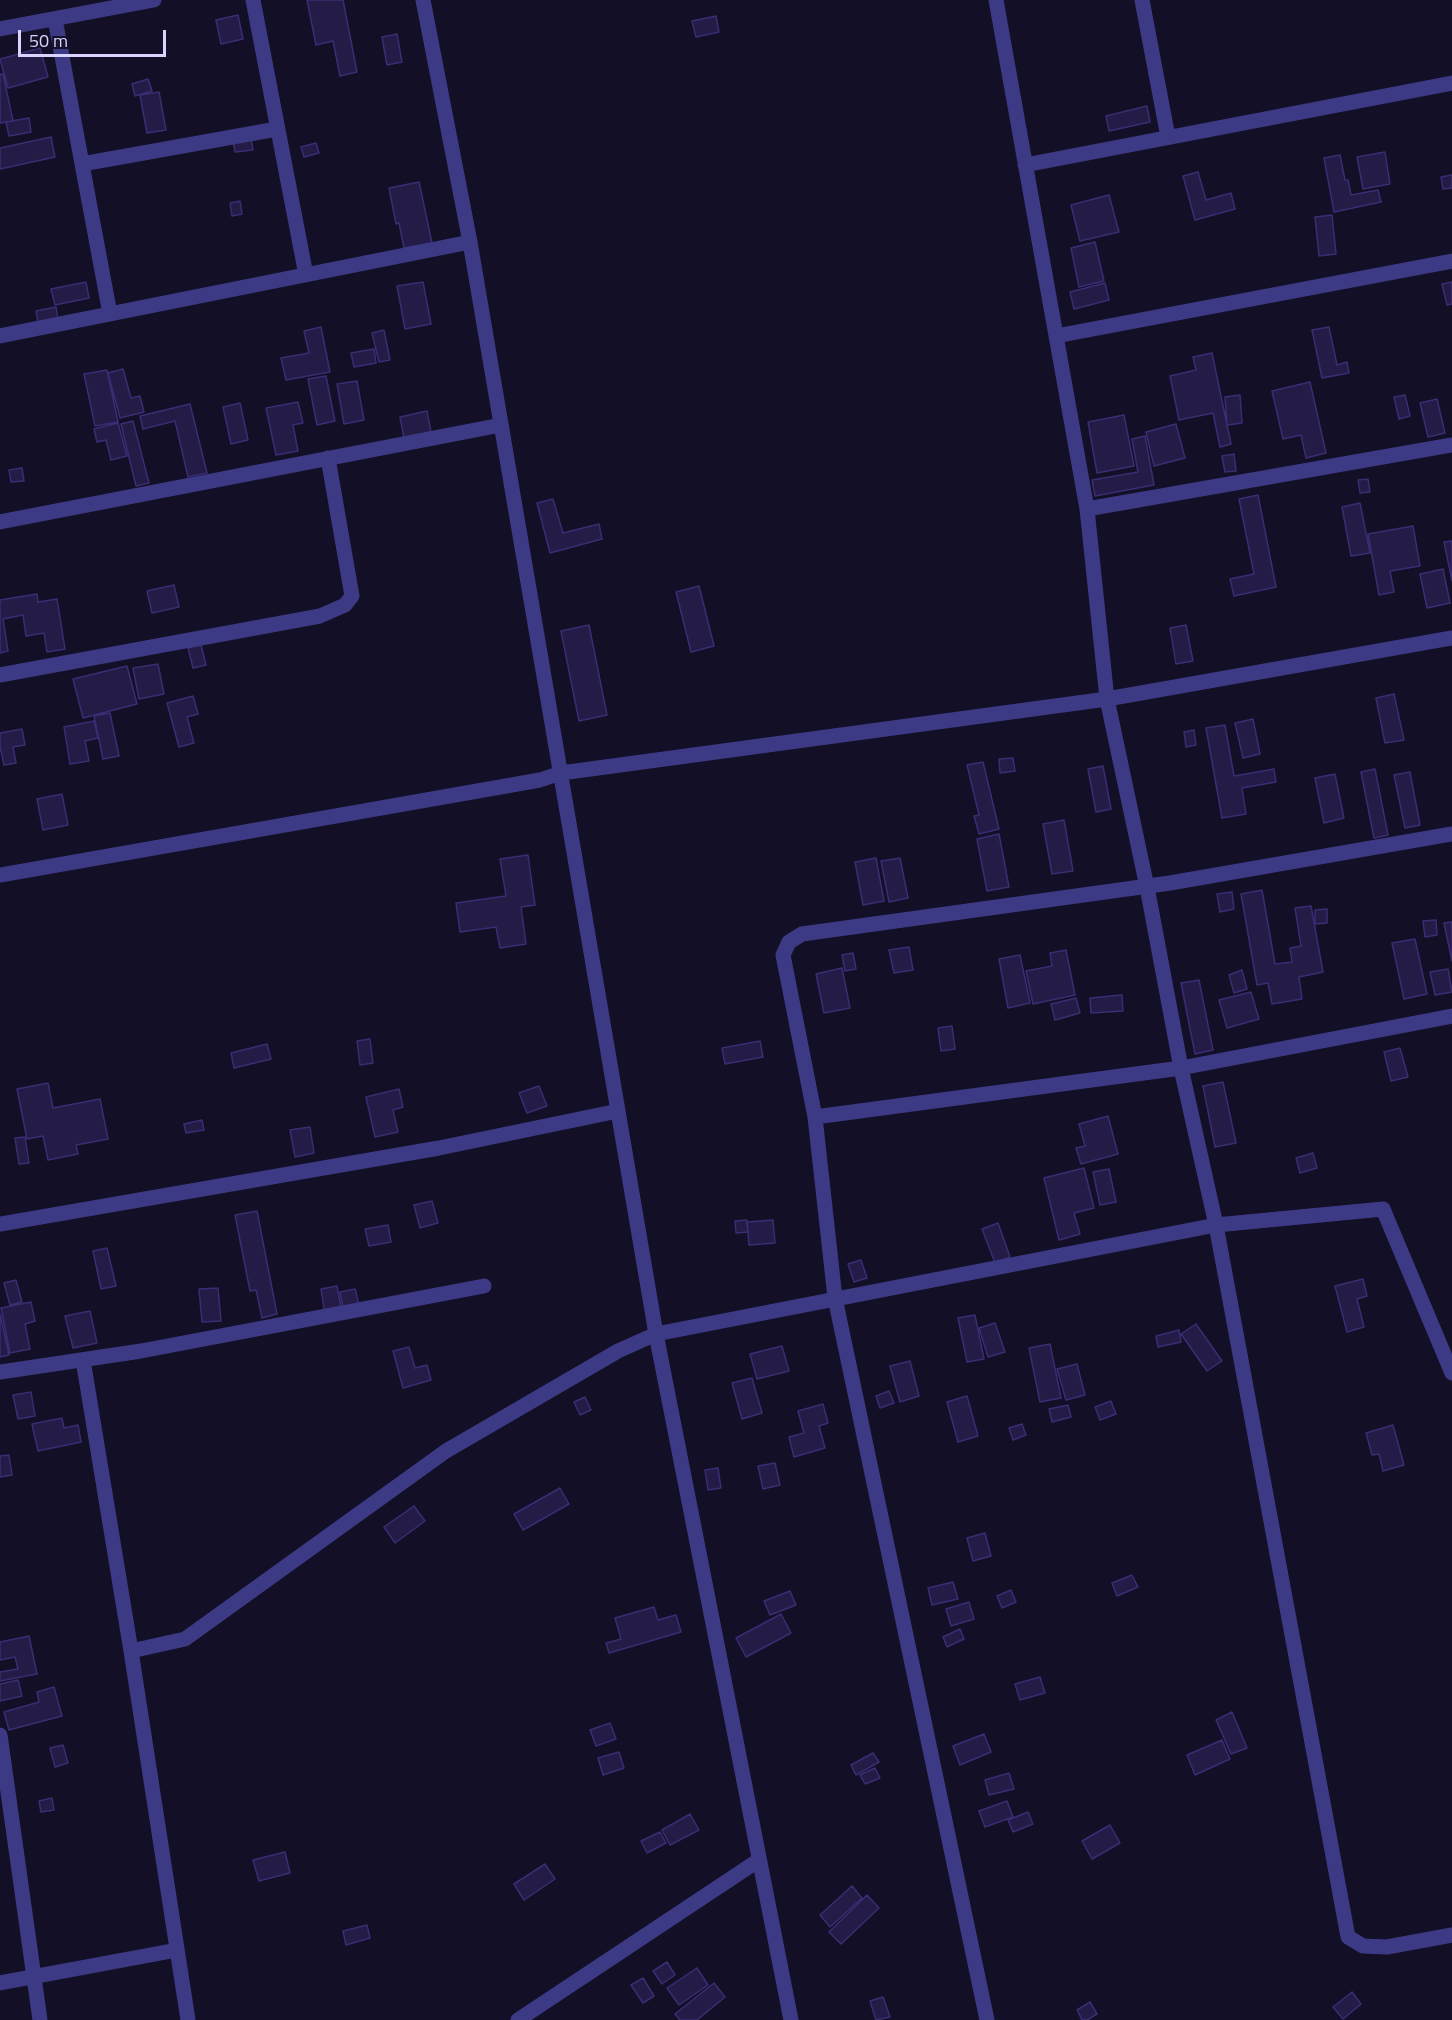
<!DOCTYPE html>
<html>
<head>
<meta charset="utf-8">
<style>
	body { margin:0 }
	#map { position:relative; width:1452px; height:2020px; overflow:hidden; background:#130f26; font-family:"Titillium Web",sans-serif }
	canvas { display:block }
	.scale { position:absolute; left:18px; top:30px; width:148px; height:27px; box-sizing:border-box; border:3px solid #d9d4ff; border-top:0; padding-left:8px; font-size:18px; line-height:21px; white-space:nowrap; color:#d9d4ff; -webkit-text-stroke:4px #130f26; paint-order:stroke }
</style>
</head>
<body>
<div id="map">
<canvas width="1452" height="2020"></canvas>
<div class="scale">50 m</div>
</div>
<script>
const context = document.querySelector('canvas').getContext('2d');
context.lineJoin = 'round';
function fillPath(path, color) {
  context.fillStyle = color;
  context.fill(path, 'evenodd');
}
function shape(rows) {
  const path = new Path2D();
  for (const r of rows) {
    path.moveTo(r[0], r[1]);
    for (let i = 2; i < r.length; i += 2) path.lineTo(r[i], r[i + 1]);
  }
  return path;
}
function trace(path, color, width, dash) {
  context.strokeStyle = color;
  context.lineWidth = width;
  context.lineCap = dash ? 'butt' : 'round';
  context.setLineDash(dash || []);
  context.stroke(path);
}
const building = shape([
	[307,0,343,0,357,72,340,76,333,41,316,45,307,0],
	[238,15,243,39,221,44,216,20,238,15],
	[716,16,719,32,696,37,692,21,716,16],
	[397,34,402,62,387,65,382,37,397,34],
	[40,48,48,77,8,88,0,59,40,48],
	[0,74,3,74,13,121,0,123,0,74],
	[148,79,152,91,135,96,132,84,148,79],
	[159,92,166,130,147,133,140,95,159,92],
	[1147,106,1150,122,1109,131,1106,116,1147,106],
	[29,118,31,132,9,136,6,122,29,118],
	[51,137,55,157,0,169,0,148,51,137],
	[251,138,253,150,235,152,233,140,251,138],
	[316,143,319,153,304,157,301,147,316,143],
	[1385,152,1390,184,1363,189,1357,157,1385,152],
	[1340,155,1345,180,1348,180,1351,195,1378,190,1381,202,1334,212,1324,158,1340,155],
	[1198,172,1206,200,1231,193,1235,209,1195,220,1183,176,1198,172],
	[1452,175,1452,188,1443,189,1441,177,1452,175],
	[419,182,432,243,404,248,399,223,396,224,389,188,419,182],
	[1109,195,1119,232,1080,241,1071,205,1109,195],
	[240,201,242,214,232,216,230,203,240,201],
	[1332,215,1336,254,1319,256,1315,217,1332,215],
	[1095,242,1104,281,1079,287,1071,248,1095,242],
	[86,282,89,298,55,305,51,289,86,282],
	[423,282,431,324,405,329,397,286,423,282],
	[1452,282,1452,304,1447,305,1442,284,1452,282],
	[1105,283,1109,300,1074,309,1070,292,1105,283],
	[56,307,58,319,38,323,36,311,56,307],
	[321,327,330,372,286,380,281,358,309,353,304,331,321,327],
	[1329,327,1337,365,1347,362,1349,373,1322,378,1312,330,1329,327],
	[384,330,390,360,379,362,372,333,384,330],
	[374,349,376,363,354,367,351,353,374,349],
	[1212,353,1231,444,1220,447,1213,413,1179,420,1170,376,1196,370,1193,357,1212,353],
	[123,369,131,398,140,396,144,412,120,418,108,373,123,369],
	[107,370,118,422,95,426,84,374,107,370],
	[326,376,335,421,317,425,308,379,326,376],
	[357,381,364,420,344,424,337,384,357,381],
	[1310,382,1326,453,1306,458,1301,435,1283,439,1272,391,1310,382],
	[1240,395,1242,423,1227,425,1225,397,1240,395],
	[1405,395,1410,416,1399,419,1394,397,1405,395],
	[1437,399,1445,433,1428,437,1420,403,1437,399],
	[298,402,303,423,293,425,298,451,276,455,266,408,298,402],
	[240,403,248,440,231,444,223,407,240,403],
	[190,404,207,473,188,477,175,421,143,429,140,416,190,404],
	[427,411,431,432,404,438,400,417,427,411],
	[1124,415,1134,466,1097,473,1088,422,1124,415],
	[133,421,149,483,136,486,121,424,133,421],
	[118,423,127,456,111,460,106,440,97,442,94,429,118,423],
	[1176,424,1185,458,1154,466,1146,432,1176,424],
	[1145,436,1154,485,1095,496,1092,480,1138,472,1132,439,1145,436],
	[1234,454,1236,471,1225,472,1222,456,1234,454],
	[22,468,24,481,11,482,9,470,22,468],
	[1368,479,1370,492,1360,493,1358,480,1368,479],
	[1258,495,1276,587,1234,596,1230,579,1254,574,1239,499,1258,495],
	[553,499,563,533,599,524,602,539,550,553,537,503,553,499],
	[1360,503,1370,553,1351,556,1342,507,1360,503],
	[1413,526,1420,566,1390,571,1394,592,1379,595,1368,534,1413,526],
	[1452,541,1452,581,1444,542,1452,541],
	[1443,569,1450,603,1427,608,1420,574,1443,569],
	[174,585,179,607,152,613,147,591,174,585],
	[699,586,714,646,691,652,676,592,699,586],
	[37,594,38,602,57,599,65,649,47,652,44,633,26,636,23,615,3,619,8,651,0,653,0,600,37,594],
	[589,625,607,715,579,721,561,631,589,625],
	[1186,625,1193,661,1176,664,1170,628,1186,625],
	[201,645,206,665,193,668,188,648,201,645],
	[158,664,164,694,139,699,133,668,158,664],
	[127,666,137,704,83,718,73,679,127,666],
	[1394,694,1404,740,1385,743,1376,698,1394,694],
	[193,696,198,714,187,717,194,743,179,747,167,703,193,696],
	[110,713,119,756,103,759,94,716,110,713],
	[1253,719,1260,754,1243,758,1235,723,1253,719],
	[94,721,98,738,85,741,89,761,70,764,64,727,94,721],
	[1225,725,1234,776,1274,769,1276,782,1242,788,1246,814,1222,818,1206,728,1225,725],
	[22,729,25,745,13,747,16,763,4,765,0,746,0,733,22,729],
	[1194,730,1196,745,1186,747,1184,732,1194,730],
	[1013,758,1015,771,1000,773,999,759,1013,758],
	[983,762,999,829,979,834,974,816,979,815,967,765,983,762],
	[1103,766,1111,809,1096,812,1088,769,1103,766],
	[1375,769,1388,835,1374,838,1361,772,1375,769],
	[1410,772,1420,825,1405,828,1394,775,1410,772],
	[1335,774,1344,818,1324,823,1315,778,1335,774],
	[62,794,68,825,43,830,37,799,62,794],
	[1064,820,1073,871,1052,874,1043,824,1064,820],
	[999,834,1009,887,987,891,977,839,999,834],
	[528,855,535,905,521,907,526,944,500,948,496,927,460,932,456,903,506,896,500,859,528,855],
	[876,858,884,901,863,905,855,862,876,858],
	[900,858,908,898,889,902,881,861,900,858],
	[1262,890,1275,964,1292,962,1290,948,1301,946,1295,908,1311,906,1323,972,1299,977,1302,999,1272,1004,1268,983,1257,985,1241,894,1262,890],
	[1232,892,1234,909,1220,912,1217,894,1232,892],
	[1327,909,1327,923,1315,924,1315,910,1327,909],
	[1436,920,1437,935,1425,937,1423,921,1436,920],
	[1452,922,1452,961,1444,923,1452,922],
	[1415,939,1427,994,1404,999,1392,943,1415,939],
	[909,947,913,970,894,973,889,950,909,947],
	[1066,950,1075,995,1033,1004,1026,971,1052,966,1050,953,1066,950],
	[853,953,856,969,845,971,842,955,853,953],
	[1020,955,1030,1003,1008,1008,999,959,1020,955],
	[842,968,850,1008,824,1013,816,974,842,968],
	[1448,969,1452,992,1435,995,1430,972,1448,969],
	[1242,970,1247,989,1234,993,1229,975,1242,970],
	[1199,980,1213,1050,1195,1054,1181,983,1199,980],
	[1251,992,1259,1019,1227,1028,1219,1000,1251,992],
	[1122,995,1123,1011,1091,1013,1090,998,1122,995],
	[1076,998,1080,1013,1055,1020,1051,1004,1076,998],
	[952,1026,955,1049,941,1051,938,1028,952,1026],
	[370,1039,373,1063,360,1065,357,1041,370,1039],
	[760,1041,763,1057,725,1064,722,1048,760,1041],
	[267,1044,271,1059,234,1068,231,1053,267,1044],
	[1400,1048,1408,1077,1391,1081,1384,1052,1400,1048],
	[1223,1082,1236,1143,1215,1147,1203,1086,1223,1082],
	[48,1083,53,1108,100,1099,108,1139,76,1145,78,1154,48,1160,43,1136,27,1139,17,1089,48,1083],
	[539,1086,547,1106,527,1113,519,1093,539,1086],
	[399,1089,403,1107,393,1110,398,1132,375,1137,366,1097,399,1089],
	[1108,1116,1118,1154,1081,1164,1076,1148,1085,1146,1079,1124,1108,1116],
	[202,1120,204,1130,186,1133,184,1124,202,1120],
	[310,1127,314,1153,295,1157,290,1130,310,1127],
	[25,1137,29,1163,19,1164,15,1138,25,1137],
	[1313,1153,1317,1168,1300,1173,1296,1158,1313,1153],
	[1084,1168,1094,1208,1074,1213,1080,1234,1059,1240,1044,1178,1084,1168],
	[1109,1169,1116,1202,1100,1205,1093,1172,1109,1169],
	[432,1201,438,1223,420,1228,414,1205,432,1201],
	[257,1211,277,1314,262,1318,256,1290,250,1291,235,1215,257,1211],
	[747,1220,748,1232,736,1233,735,1221,747,1220],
	[773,1220,775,1243,749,1245,747,1222,773,1220],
	[998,1223,1010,1257,995,1263,982,1229,998,1223],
	[388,1225,391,1242,369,1246,365,1229,388,1225],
	[107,1248,116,1286,101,1289,93,1251,107,1248],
	[861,1260,867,1278,854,1282,848,1264,861,1260],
	[1363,1279,1367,1296,1357,1299,1364,1327,1347,1332,1335,1286,1363,1279],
	[16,1280,22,1302,10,1305,4,1283,16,1280],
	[337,1286,342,1312,325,1315,321,1289,337,1286],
	[218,1288,221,1321,202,1322,199,1289,218,1288],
	[355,1289,360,1309,344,1312,340,1292,355,1289],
	[31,1302,35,1321,25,1324,30,1349,10,1353,1,1308,31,1302],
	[90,1311,97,1343,73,1348,65,1316,90,1311],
	[0,1314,9,1355,0,1357,0,1314],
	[975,1315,984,1359,967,1362,958,1318,975,1315],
	[995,1323,1005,1352,988,1357,979,1328,995,1323],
	[1196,1324,1222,1361,1207,1371,1181,1334,1196,1324],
	[1179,1330,1181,1342,1158,1347,1156,1336,1179,1330],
	[1050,1344,1061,1398,1040,1402,1029,1348,1050,1344],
	[782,1346,789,1371,757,1379,750,1354,782,1346],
	[409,1347,415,1368,427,1365,431,1380,403,1388,393,1351,409,1347],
	[910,1361,919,1396,900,1402,890,1366,910,1361],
	[1077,1364,1085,1395,1066,1400,1057,1369,1077,1364],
	[752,1378,762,1413,742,1419,732,1383,752,1378],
	[889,1391,894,1403,880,1408,876,1396,889,1391],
	[31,1392,35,1416,18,1419,13,1395,31,1392],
	[967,1396,978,1436,958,1442,947,1402,967,1396],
	[585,1397,591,1410,580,1415,574,1402,585,1397],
	[1111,1401,1116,1414,1100,1420,1095,1407,1111,1401],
	[823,1404,828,1423,819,1426,825,1448,794,1457,789,1437,804,1433,798,1411,823,1404],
	[1068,1405,1071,1417,1052,1422,1049,1409,1068,1405],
	[62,1418,64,1428,78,1425,81,1442,38,1451,32,1424,62,1418],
	[1022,1424,1026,1435,1013,1440,1009,1428,1022,1424],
	[1393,1425,1404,1465,1383,1471,1379,1454,1372,1455,1366,1433,1393,1425],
	[9,1455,12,1475,0,1477,0,1456,9,1455],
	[775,1463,780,1485,763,1489,758,1466,775,1463],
	[718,1468,721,1488,708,1490,705,1470,718,1468],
	[560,1488,569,1504,523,1530,514,1514,560,1488],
	[414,1506,425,1521,395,1543,384,1527,414,1506],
	[985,1533,991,1556,973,1561,967,1538,985,1533],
	[1132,1575,1138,1587,1117,1596,1112,1583,1132,1575],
	[953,1582,958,1599,932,1605,928,1588,953,1582],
	[1011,1590,1016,1602,1002,1608,997,1596,1011,1590],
	[790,1591,796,1605,770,1615,764,1601,790,1591],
	[969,1602,974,1619,951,1626,946,1609,969,1602],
	[654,1607,658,1620,676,1615,681,1632,609,1653,606,1643,621,1639,615,1618,654,1607],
	[781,1614,791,1633,746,1657,736,1638,781,1614],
	[960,1629,964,1639,947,1647,943,1637,960,1629],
	[29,1636,37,1674,0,1681,0,1672,18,1669,15,1657,0,1660,0,1642,29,1636],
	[1040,1677,1045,1693,1020,1700,1015,1684,1040,1677],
	[18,1680,22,1696,0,1701,0,1684,18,1680],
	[54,1687,62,1716,9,1730,4,1712,39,1702,37,1692,54,1687],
	[1232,1712,1247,1748,1231,1754,1216,1720,1232,1712],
	[610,1723,616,1739,596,1746,590,1730,610,1723],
	[984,1734,991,1752,960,1765,953,1746,984,1734],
	[1222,1740,1230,1759,1195,1775,1187,1755,1222,1740],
	[63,1745,68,1763,55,1767,50,1748,63,1745],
	[619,1752,624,1768,603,1775,598,1758,619,1752],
	[873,1753,879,1762,856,1775,851,1765,873,1753],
	[875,1768,880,1778,865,1784,860,1775,875,1768],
	[1009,1773,1014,1789,989,1795,985,1780,1009,1773],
	[52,1798,54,1810,41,1812,39,1801,52,1798],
	[1007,1801,1013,1817,985,1827,979,1811,1007,1801],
	[1028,1812,1033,1824,1013,1832,1008,1820,1028,1812],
	[690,1814,699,1830,670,1845,662,1830,690,1814],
	[1110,1825,1120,1843,1092,1859,1082,1841,1110,1825],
	[660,1832,666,1843,647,1853,641,1841,660,1832],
	[285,1852,290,1873,259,1881,253,1860,285,1852],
	[545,1864,555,1879,524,1900,514,1884,545,1864],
	[852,1886,862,1898,830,1927,820,1915,852,1886],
	[867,1895,879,1908,841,1944,829,1932,867,1895],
	[367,1925,370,1938,346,1945,343,1931,367,1925],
	[667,1962,675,1975,662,1984,653,1971,667,1962],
	[697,1968,708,1985,679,2005,667,1988,697,1968],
	[643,1978,654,1996,643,2003,631,1985,643,1978],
	[714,1983,725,1997,697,2020,680,2020,675,2014,714,1983],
	[1352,1992,1361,2004,1343,2019,1333,2007,1352,1992],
	[883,1997,890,2017,876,2020,870,2001,883,1997],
	[1090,2002,1097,2014,1087,2020,1082,2020,1077,2010,1090,2002]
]);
fillPath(building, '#241b47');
trace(building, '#3b2d73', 1.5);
trace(shape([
	[253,0,306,275],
	[423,0,470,242,656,1334,791,2020],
	[996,0,1087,509,1107,699,1147,887,1181,1068,1216,1225,1383,1209,1452,1373],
	[1142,0,1168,137],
	[55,19,110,314],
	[0,29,154,0],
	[82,164,277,129],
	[1025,165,1452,83],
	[0,336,470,242],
	[1056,336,1452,261],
	[1087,509,1452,445],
	[0,522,501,425],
	[0,675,320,616,345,605,352,596,328,458],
	[0,875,540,780,561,773,1107,699,1452,638],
	[815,1117,1181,1068,1452,1016],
	[0,1224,439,1148,618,1111],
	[83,1360,131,1651,185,1639,446,1451,618,1351,656,1334,1216,1225,1348,1937,1363,1946,1387,1947,1452,1935],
	[0,1372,141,1351,484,1286],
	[131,1651,188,2020],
	[0,1735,40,2020],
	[0,1983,177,1950],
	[518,2020,759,1860],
	[987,2020,835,1298,815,1117,783,955,789,942,802,934,1170,883,1452,834]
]), '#3d3a85', 15);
</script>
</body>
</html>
